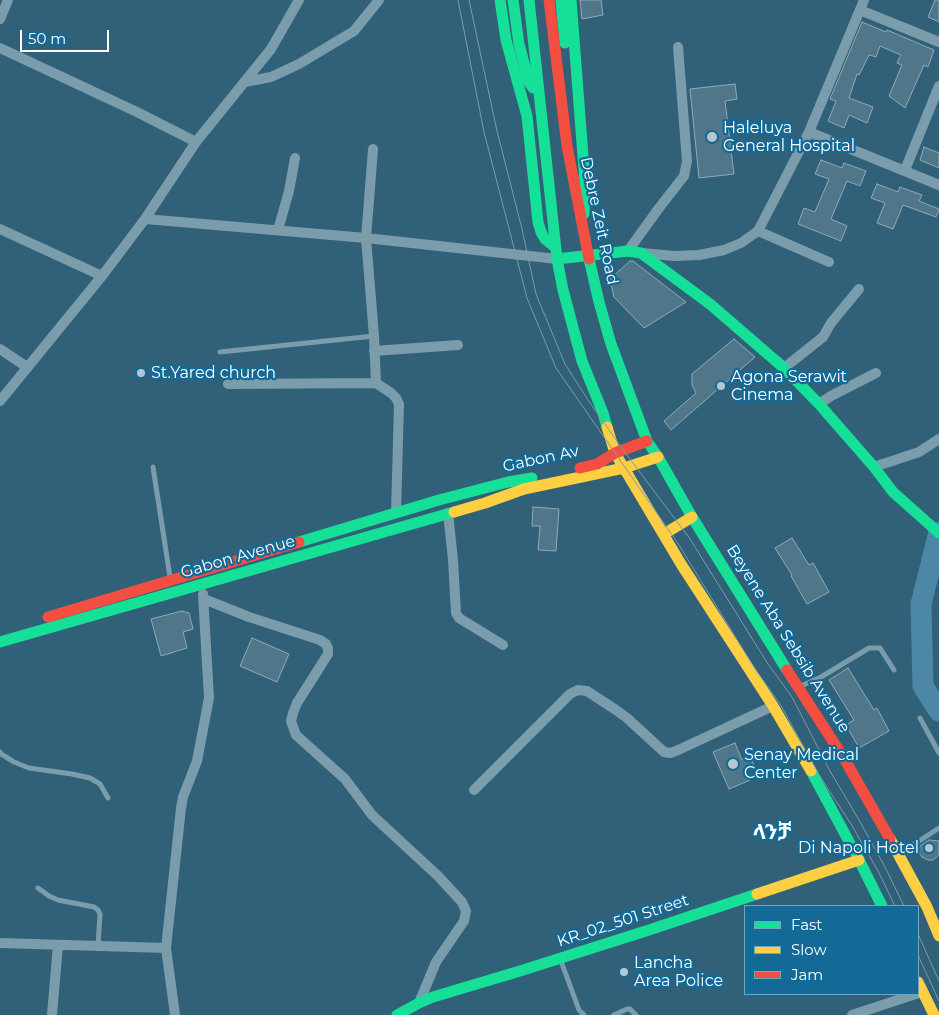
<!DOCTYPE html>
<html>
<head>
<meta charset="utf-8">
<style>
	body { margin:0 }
	#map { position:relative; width:939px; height:1015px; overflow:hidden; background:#316079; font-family:Montserrat,sans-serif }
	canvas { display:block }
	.legend { position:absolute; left:744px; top:905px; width:175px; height:90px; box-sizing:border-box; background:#136a97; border:1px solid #71a6c1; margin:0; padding:6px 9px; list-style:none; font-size:15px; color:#fff }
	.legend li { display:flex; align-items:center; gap:10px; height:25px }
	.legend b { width:25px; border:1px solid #71a6c1 }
	.scale { position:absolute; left:20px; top:30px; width:89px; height:22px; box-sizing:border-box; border:2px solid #fff; border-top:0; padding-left:6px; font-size:15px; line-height:18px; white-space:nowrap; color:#fff; -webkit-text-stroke:4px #136a97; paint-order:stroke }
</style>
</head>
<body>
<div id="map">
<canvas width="939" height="1015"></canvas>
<ul class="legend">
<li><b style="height:6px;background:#16e098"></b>Fast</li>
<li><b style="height:6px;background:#ffcf43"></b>Slow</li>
<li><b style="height:6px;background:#f24e42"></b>Jam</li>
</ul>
<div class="scale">50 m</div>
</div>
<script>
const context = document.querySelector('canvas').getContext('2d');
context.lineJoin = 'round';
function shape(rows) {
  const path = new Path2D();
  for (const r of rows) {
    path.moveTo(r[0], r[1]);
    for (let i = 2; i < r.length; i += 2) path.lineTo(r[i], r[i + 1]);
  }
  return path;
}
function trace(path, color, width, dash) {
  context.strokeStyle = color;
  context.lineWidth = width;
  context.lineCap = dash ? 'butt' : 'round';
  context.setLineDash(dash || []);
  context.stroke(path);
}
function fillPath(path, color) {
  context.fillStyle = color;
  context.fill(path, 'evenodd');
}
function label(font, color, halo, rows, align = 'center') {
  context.font = font + ' Montserrat,"Noto Sans Ethiopic",sans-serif';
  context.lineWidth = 4.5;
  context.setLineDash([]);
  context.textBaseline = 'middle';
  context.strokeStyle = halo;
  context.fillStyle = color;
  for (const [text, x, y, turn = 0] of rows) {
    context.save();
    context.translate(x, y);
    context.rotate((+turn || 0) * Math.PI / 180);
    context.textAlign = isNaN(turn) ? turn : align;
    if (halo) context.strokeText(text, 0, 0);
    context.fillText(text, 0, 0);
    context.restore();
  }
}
trace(shape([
	[939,532,921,604,923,686,939,711]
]), '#4c87a6', 21);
const building = shape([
	[580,0,601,0,603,15,582,19,580,0],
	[935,0,939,0,939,22,928,17,935,0],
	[862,22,886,32,887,30,934,50,928,67,924,65,905,108,889,96,902,65,897,63,901,55,880,46,876,57,869,55,859,75,857,74,849,98,873,107,867,123,849,115,844,128,828,121,836,101,830,99,862,22],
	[735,84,737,99,725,101,734,174,699,178,690,89,735,84],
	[924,147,939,153,939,168,920,160,924,147],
	[821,160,842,168,844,163,866,171,860,186,847,181,831,219,847,226,841,241,798,224,804,208,815,212,829,179,815,174,821,160],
	[877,184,898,192,900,187,922,195,919,201,939,209,936,217,903,205,893,229,877,223,885,203,871,198,877,184],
	[630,261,633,261,686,302,644,328,614,297,610,279,630,261],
	[734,339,755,357,671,430,664,421,696,393,692,385,692,374,734,339],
	[533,507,559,509,556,551,538,550,540,526,532,526,533,507],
	[792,538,809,565,813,563,829,592,807,604,791,576,792,575,775,548,792,538],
	[182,611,189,613,193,629,183,632,187,648,161,656,151,619,182,611],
	[252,638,289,654,277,682,240,666,252,638],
	[848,668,874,710,877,708,889,731,859,748,846,725,854,720,829,680,848,668],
	[735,743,742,760,750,757,754,765,745,769,750,780,729,789,713,752,735,743],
	[929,840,939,841,939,855,933,860,928,860,922,857,919,853,919,850,920,846,929,840]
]);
fillPath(building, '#507689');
trace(building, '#8faab9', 1);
trace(shape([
	[220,352,374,336],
	[153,467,170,577],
	[799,687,821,677,869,648,880,648,894,670],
	[920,718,939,753],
	[0,752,1,754,14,762,29,768,72,774,90,778,100,784,108,798],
	[902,852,939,828],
	[38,888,49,896,58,900,94,907,98,910,100,914,98,946],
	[561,961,579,1010,584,1015],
	[614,1015,627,1009,630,1009,636,1015]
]), '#7b9cab', 5);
trace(shape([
	[860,10,939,42],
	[0,19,8,0],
	[0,48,137,112,196,142],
	[245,82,271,77,299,64,354,31,379,0],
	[809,132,939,185],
	[373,149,366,238,374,336,376,383,391,393,396,398,399,404,396,513],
	[905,170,939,86],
	[145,219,366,238,557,259],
	[0,229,102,276],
	[278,230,289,191,295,158],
	[758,231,829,262],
	[628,251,659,208,684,176,687,161,678,47],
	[642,253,674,256,699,255,724,250,741,243,758,231,809,132,864,0],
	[0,349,27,367],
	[374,351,458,345],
	[784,368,823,337,831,323,859,289],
	[228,384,376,383],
	[0,401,102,276,145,219,196,142,271,49,299,0],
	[819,404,831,396,876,373],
	[874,467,919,452,939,439],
	[448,513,453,560,456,613,459,618,503,645],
	[204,599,249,617,320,640,326,644,328,648,328,654,297,703,293,713,291,721,296,735,345,779,372,815,438,876,462,902,466,911,464,921,436,962,419,1003],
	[474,790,570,694,578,690,587,691,616,710,627,718,664,752,670,753,676,751,773,706],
	[0,943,166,948],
	[52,1015,58,945],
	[175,1015,166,948,181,808,183,797,197,761,209,698,203,594],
	[852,1015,922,992]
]), '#7b9cab', 10);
trace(shape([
	[500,0,506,40,527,116,538,222,541,232,545,239,555,247],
	[513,0,519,44,529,82,533,88],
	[529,0,557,259,563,290,582,361,603,413,607,427],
	[561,0,565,43],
	[571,0,585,182,584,214],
	[557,259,628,251,641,253,710,304,784,368,819,404,874,467,893,492,939,533],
	[589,259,599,302,611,344,647,441,658,457,692,517,787,670],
	[299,542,439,500,508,482,532,478],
	[0,642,454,512],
	[811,771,859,860,882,906],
	[397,1015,419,1003,433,997,520,971,649,930,757,894]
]), '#16e098', 11);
trace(shape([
	[607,427,615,453,681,564,773,706,811,771],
	[454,512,485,503,524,489,624,468,658,457],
	[664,534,692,517],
	[890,839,927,907,939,936],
	[757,894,859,860],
	[918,982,934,1015]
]), '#ffcf43', 11);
trace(shape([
	[549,0,567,146,589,259],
	[580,468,597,464,615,453,647,441],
	[48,617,299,542],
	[787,670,845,760,890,839]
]), '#f24e42', 11);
trace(shape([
	[458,0,484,132,527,298,556,368,679,545,755,669,780,704,821,778,851,824,878,871,895,906],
	[469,0,497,131,522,229,536,294,565,364,588,400,621,447,690,539,768,664,792,697,830,771,859,820,885,867,904,906],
	[918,934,939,981],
	[918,955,939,1001]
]), '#7c9aab', 1);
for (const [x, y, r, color] of [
	[712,137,6,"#b7c7d0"],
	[141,373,5,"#b7c7d0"],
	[721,386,5,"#b7c7d0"],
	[733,764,6,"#b7c7d0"],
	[929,848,5,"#b7c7d0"],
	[624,972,5,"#b7c7d0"]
]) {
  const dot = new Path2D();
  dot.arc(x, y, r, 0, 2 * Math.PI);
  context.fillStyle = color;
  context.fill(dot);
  trace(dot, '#136a97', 2);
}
label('16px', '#fff', '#136a97', [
	["Haleluya",723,128],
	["General Hospital",723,146],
	["St.Yared church",151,373],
	["Agona Serawit",731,377],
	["Cinema",731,395],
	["Senay Medical",744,755],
	["Center",744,773],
	["Di Napoli Hotel",919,848,"right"],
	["Lancha",634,963],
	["Area Police",634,981]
], 'left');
label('16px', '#fff', '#136a97', [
	["Debre Zeit Road",599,221,78],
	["Gabon Av",541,459,-12],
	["Gabon Avenue",238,557,-16],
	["Beyene Aba Sebsib Avenue",788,639,58],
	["KR_02_501 Street",623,921,-18]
]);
label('bold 21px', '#fff', '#136a97', [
	["ላንቻ",772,833]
]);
</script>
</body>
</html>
